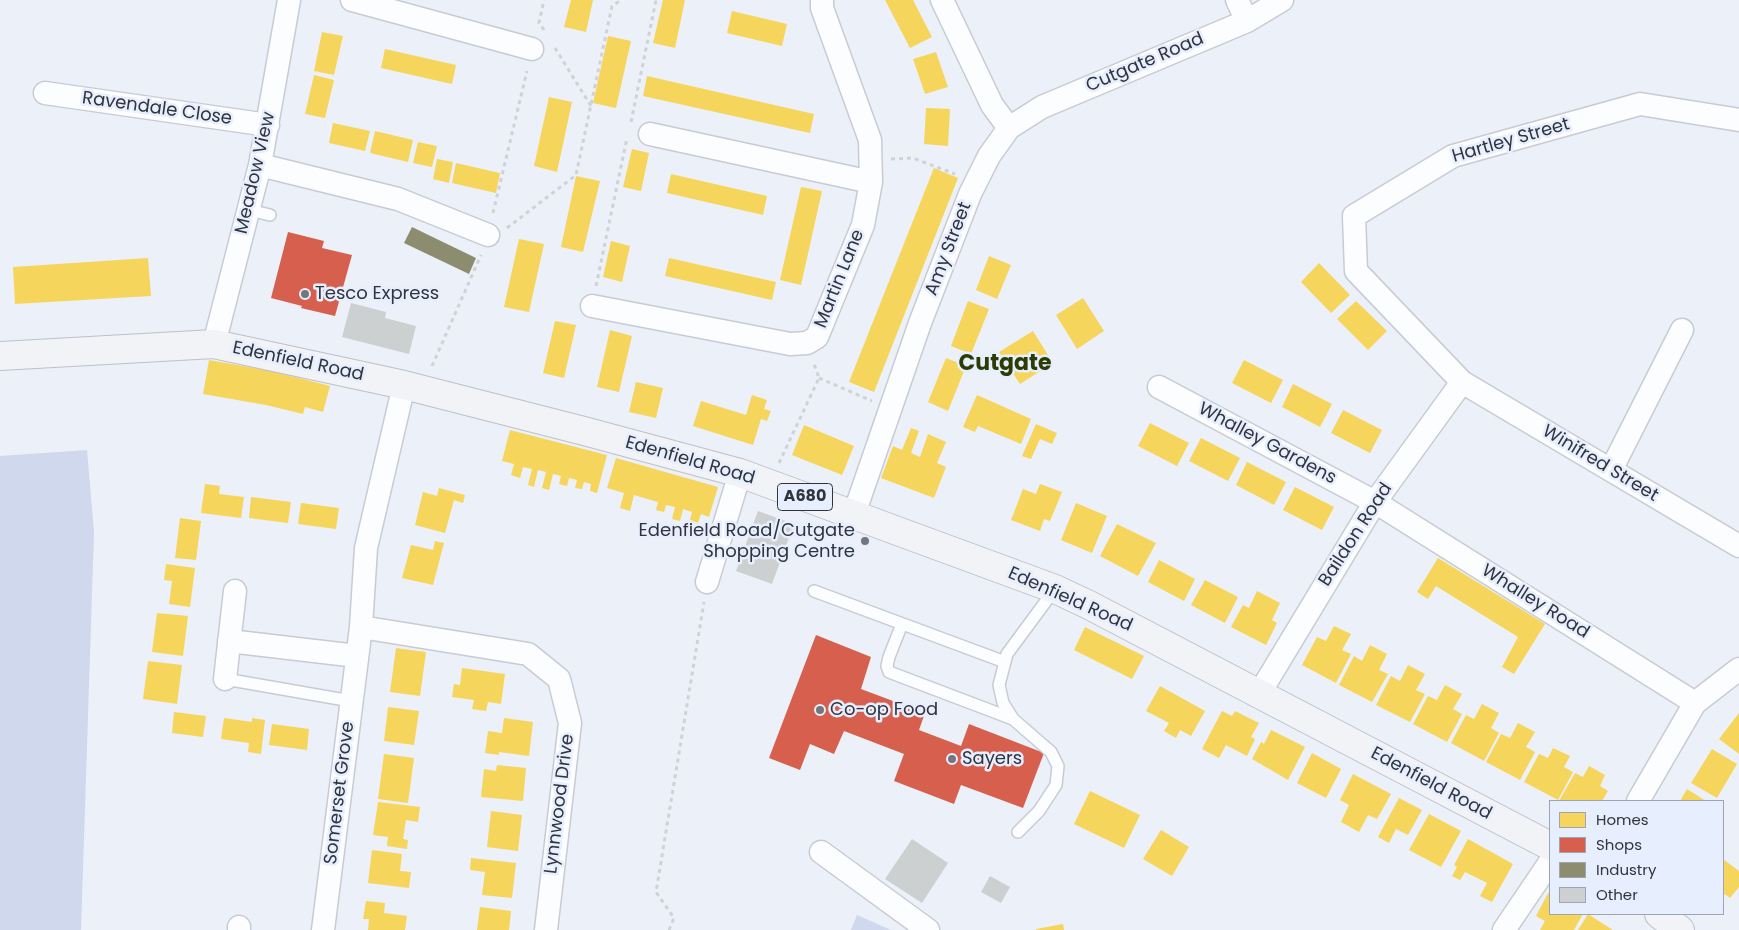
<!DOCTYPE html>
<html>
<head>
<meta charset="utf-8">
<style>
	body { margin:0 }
	#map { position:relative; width:1739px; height:930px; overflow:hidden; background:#ecf0f9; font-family:Poppins,sans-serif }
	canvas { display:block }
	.legend { position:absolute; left:1549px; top:800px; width:175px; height:115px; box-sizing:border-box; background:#e7eefe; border:1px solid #9ea4b0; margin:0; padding:6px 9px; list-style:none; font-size:15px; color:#30343c }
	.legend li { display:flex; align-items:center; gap:10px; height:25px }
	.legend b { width:25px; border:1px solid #9ea4b0 }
</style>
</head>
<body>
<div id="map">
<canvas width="1739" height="930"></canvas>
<ul class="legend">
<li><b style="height:14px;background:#f6d55c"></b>Homes</li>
<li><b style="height:14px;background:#d6604d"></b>Shops</li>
<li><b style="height:14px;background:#8c8c6e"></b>Industry</li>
<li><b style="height:14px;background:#ccd0d0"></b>Other</li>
</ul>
</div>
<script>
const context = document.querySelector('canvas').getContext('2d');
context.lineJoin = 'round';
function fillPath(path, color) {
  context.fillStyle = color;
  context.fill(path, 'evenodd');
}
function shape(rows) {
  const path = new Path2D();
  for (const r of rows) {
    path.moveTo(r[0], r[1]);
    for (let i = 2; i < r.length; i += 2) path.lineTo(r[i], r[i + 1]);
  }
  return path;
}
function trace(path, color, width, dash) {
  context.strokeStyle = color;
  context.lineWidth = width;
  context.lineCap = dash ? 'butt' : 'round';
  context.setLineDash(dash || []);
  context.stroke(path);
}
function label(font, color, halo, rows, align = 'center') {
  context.font = font + ' Poppins,sans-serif';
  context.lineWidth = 5;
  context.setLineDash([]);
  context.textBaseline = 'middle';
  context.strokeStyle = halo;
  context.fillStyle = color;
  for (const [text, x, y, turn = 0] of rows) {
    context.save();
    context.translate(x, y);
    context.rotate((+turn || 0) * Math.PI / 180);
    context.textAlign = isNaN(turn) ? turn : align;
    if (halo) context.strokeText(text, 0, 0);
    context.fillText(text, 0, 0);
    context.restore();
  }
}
fillPath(shape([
	[87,450,94,532,81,930,0,930,0,456],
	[857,915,891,930,851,930]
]), '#cfd8ed');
fillPath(shape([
	[571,0,593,0,586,32,564,27],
	[663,0,685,0,675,48,653,43],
	[885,0,913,0,932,37,910,48],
	[732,11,787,24,782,46,727,33],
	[322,32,343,36,334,75,314,71],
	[608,36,631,41,616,108,593,103],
	[385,49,456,65,452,84,381,68],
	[936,52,948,87,925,94,913,59],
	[314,75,334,80,325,118,305,114],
	[647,76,814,114,810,133,643,96],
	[549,97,572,102,557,172,534,166],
	[926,108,950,109,948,146,924,144],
	[333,123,370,131,365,151,329,143],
	[375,131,413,140,408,162,370,153],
	[418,142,437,146,432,167,413,163],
	[632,149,649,153,641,191,623,187],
	[437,159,453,162,449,183,433,179],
	[456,163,500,173,496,193,452,183],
	[934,168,958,178,874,392,849,382],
	[671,174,767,196,763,215,667,193],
	[576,176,600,181,583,252,561,247],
	[801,187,822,191,801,285,780,280],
	[519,239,544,244,529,312,504,307],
	[611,241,630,246,622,282,603,277],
	[989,256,1011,265,997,299,976,290],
	[148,258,151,296,15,304,13,267],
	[669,258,776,282,772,300,665,276],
	[1319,263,1350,295,1331,313,1301,282],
	[1083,298,1104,331,1077,349,1056,315],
	[968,301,989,309,971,354,951,346],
	[1356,301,1387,331,1368,350,1337,319],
	[555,321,576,325,564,378,543,373],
	[610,330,632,336,619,392,597,387],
	[1033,331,1053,363,1020,384,999,352],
	[946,358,966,366,948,411,928,402],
	[209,360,272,371,330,386,323,412,305,407,303,414,266,405,203,394],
	[1244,360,1283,380,1271,403,1232,383],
	[636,382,663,388,656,418,629,412],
	[1293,384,1332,404,1320,427,1282,407],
	[752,395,767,400,764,409,771,411,767,421,761,419,753,445,693,426,701,401,746,415],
	[977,395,1031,419,1021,444,978,426,975,432,963,427],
	[1343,410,1382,430,1370,453,1331,433],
	[1150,423,1189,443,1177,466,1138,446],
	[1036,424,1057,433,1052,444,1040,439,1031,459,1022,456],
	[804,425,854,446,842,475,792,455],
	[911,428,919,431,911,453,920,457,928,434,946,442,937,463,946,467,934,498,881,478,893,446,902,450],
	[510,430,607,455,597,493,590,491,591,484,584,482,582,489,575,488,577,480,569,478,567,486,559,484,561,476,553,474,549,490,542,488,546,472,538,470,534,487,528,485,532,469,523,467,520,478,511,475,514,464,502,461],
	[1201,438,1240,458,1228,481,1189,461],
	[616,458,718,487,709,517,701,514,698,523,690,520,692,512,683,509,680,521,672,519,675,507,666,505,664,512,656,510,658,502,634,495,630,511,620,508,624,493,607,488],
	[1247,462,1286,482,1274,505,1236,485],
	[205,484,220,486,219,494,244,497,241,518,201,513],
	[1040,484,1062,492,1050,521,1044,519,1040,531,1011,520,1023,489,1036,494],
	[1295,487,1334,507,1322,530,1283,510],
	[439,488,465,495,463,503,454,500,445,533,415,525,423,492,437,496],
	[251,497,291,502,288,523,249,518],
	[301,503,339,508,336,529,298,524],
	[1076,503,1107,516,1092,553,1061,540],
	[180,518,201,521,196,560,175,558],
	[1117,524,1156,543,1138,576,1100,556],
	[435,541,444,543,433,585,402,578,411,545,433,550],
	[1438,558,1545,624,1514,674,1502,667,1518,637,1436,586,1428,599,1417,592],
	[1159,560,1195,579,1184,601,1148,582],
	[166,564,195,568,190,607,169,604,172,581,164,580],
	[1205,580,1238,597,1225,623,1191,605],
	[1257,591,1280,603,1272,620,1277,623,1266,645,1231,627,1243,605,1249,608],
	[157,613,188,616,183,656,152,652],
	[1334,626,1351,634,1342,650,1351,654,1336,683,1302,665,1317,637,1326,641],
	[1085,627,1144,656,1132,679,1074,650],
	[1370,645,1387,654,1379,670,1388,674,1372,702,1339,685,1354,656,1362,661],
	[396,648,426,652,420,696,390,692],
	[148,661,182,665,177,704,143,699],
	[1408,665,1425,674,1416,690,1425,694,1410,722,1376,705,1391,676,1400,681],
	[462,668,505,674,501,704,488,702,486,711,472,709,474,700,452,697,454,684,460,685],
	[1445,685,1462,694,1453,709,1462,714,1447,742,1413,724,1428,696,1437,700],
	[1160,686,1205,711,1191,736,1180,730,1176,738,1164,731,1169,723,1146,711],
	[1482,704,1499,713,1491,728,1499,733,1484,761,1451,743,1466,715,1474,719],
	[388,707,419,711,414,745,384,741],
	[1222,711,1232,716,1235,711,1259,723,1251,737,1255,739,1247,756,1226,745,1219,758,1202,749],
	[174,712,206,716,203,737,172,733],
	[1739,713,1739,754,1719,739],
	[224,718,252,722,252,718,265,720,261,754,248,752,249,743,221,739],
	[504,718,533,722,529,756,499,752,499,755,485,753,488,731,502,733],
	[1518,723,1535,732,1526,747,1535,752,1520,780,1486,762,1501,734,1510,738],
	[272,724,309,729,307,750,269,745],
	[1271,730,1305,747,1288,780,1252,759,1261,742,1264,744],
	[1553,748,1570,756,1564,767,1573,772,1558,800,1524,782,1539,754,1548,758],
	[1712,749,1737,764,1717,798,1691,783],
	[1312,753,1341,769,1326,798,1297,783],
	[384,754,414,758,408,803,378,799],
	[497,765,526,768,523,801,481,797,484,769,496,771],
	[1589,766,1605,775,1600,786,1608,791,1602,801,1559,801,1575,773,1583,777],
	[1353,774,1391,794,1377,819,1368,815,1359,832,1341,822,1349,805,1340,800],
	[1687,789,1706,801,1680,801],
	[1090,791,1140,815,1124,848,1074,824],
	[1399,798,1422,810,1408,835,1396,829,1389,843,1378,837],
	[378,802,420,807,418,822,406,820,403,839,408,840,407,849,387,846,388,837,373,835],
	[491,811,522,815,518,851,487,847],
	[1429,814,1461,831,1441,867,1409,850],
	[1161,830,1189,847,1172,876,1143,859],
	[1468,839,1513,864,1492,902,1480,896,1487,883,1465,872,1460,880,1452,876,1457,867,1454,865],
	[372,850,402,854,400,871,411,872,409,888,368,883],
	[471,858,516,863,512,898,482,895,485,872,470,870],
	[1723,859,1739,871,1739,887,1730,898,1723,893],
	[1548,893,1550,894,1550,914,1583,914,1574,930,1540,930,1545,921,1536,916],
	[366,901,385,903,384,913,407,916,405,930,368,930,369,919,363,919],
	[480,907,511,911,509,930,477,930],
	[1588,914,1605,925,1613,930,1578,930],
	[1063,924,1064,930,1036,930,1036,929]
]), '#f6d55c');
fillPath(shape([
	[288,232,324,241,322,248,352,255,335,316,301,308,302,306,271,298],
	[816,635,871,657,861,689,925,713,919,730,961,746,969,724,1044,753,1023,808,961,785,954,804,894,781,904,754,844,731,834,754,810,744,800,770,769,758]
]), '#d6604d');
fillPath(shape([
	[412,227,476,258,469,274,404,243]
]), '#8c8c6e');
fillPath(shape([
	[351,303,386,312,385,318,416,326,409,354,342,337],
	[758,511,794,524,772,584,736,571],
	[912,839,948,863,922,903,885,879],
	[990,876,1010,887,1001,903,981,892]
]), '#ccd0d0');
const service = shape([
	[249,210,270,215],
	[814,591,1005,662],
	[902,624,889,657,887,666,889,672,1013,719],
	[225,679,351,701],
	[1018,832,1039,811,1056,785,1058,766,1051,752,1013,719,1003,703,999,685,1007,654,1055,589]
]);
const minor = shape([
	[352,0,532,49],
	[1237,0,1247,21],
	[45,93,268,125],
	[1739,120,1640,104,1453,156,1354,216,1356,271,1462,382,1739,546],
	[1009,128,1042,107,1247,21,1282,0],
	[650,134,871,182],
	[260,165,398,199,488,235],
	[592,306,790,344,807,343,817,337,863,225,871,182,870,140,822,8,822,0],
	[214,344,260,165,289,0],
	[1159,387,1375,502,1695,703],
	[1611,470,1682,330],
	[854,514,920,323,970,194,989,156,1009,128,992,105,942,0],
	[707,582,740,473],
	[361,627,528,654,559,679,570,723,546,930],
	[229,641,357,656],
	[225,679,235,591],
	[1259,694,1375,502,1462,382],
	[1638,801,1695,703,1739,669],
	[821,852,928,930],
	[239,927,239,930],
	[323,930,361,627,366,548,404,385],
	[1504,930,1550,862]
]);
const primary = shape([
	[0,356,214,344,404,385,584,431,740,473,1055,589,1089,605,1550,846],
	[1659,914,1680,930]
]);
trace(service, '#c8cbd3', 14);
trace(minor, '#c8cbd3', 25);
trace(primary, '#bcc0cb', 30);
trace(shape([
	[544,30,539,23,544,0],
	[555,48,591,106],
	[631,122,656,0],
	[891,159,913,158,955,174],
	[493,213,527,71],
	[507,228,576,175,612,6,621,0],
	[596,286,627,138],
	[432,366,481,255],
	[819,378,872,401],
	[779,463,819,378,814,364],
	[669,930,674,918,656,892,704,602]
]), '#d1d2d5', 3, [4, 4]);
trace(service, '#fcfdfe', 11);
trace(minor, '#fcfdfe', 22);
trace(primary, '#f1f3f7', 28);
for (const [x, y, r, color] of [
	[305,294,5,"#72767e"],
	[865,541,5,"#72767e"],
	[820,710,5,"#72767e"],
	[952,759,5,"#72767e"]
]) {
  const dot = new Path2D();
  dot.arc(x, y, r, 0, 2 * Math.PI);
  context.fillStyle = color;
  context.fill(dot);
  trace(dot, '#e7eefe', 2);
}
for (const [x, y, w] of [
	[805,497,55]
]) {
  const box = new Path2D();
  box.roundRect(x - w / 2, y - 13.5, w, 27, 4);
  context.fillStyle = '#e7eefe';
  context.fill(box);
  trace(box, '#30343c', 1);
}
label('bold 16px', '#30343c', null, [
	["A680",805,497]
]);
label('18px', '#30343c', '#e7eefe', [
	["Cutgate Road",1145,63,-23],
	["Ravendale Close",157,109,8],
	["Hartley Street",1511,141,-16],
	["Meadow View",256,173,-77],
	["Amy Street",949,249,-69],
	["Martin Lane",840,279,-68],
	["Edenfield Road",298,362,12],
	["Whalley Gardens",1267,444,28],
	["Edenfield Road",690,461,16],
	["Winifred Street",1600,464,31],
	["Baildon Road",1356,535,-57],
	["Edenfield Road",1070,600,24],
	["Whalley Road",1535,602,32],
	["Edenfield Road",1431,784,28],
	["Somerset Grove",340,793,-83],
	["Lynnwood Drive",560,804,-83]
]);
label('18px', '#30343c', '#e7eefe', [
	["Tesco Express",315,294],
	["Edenfield Road/Cutgate",855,531,"right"],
	["Shopping Centre",855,552,"right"],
	["Co-op Food",830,710],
	["Sayers",962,759]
], 'left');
label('bold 22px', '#2b3c05', '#e7eefe', [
	["Cutgate",1005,364]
]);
</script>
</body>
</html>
